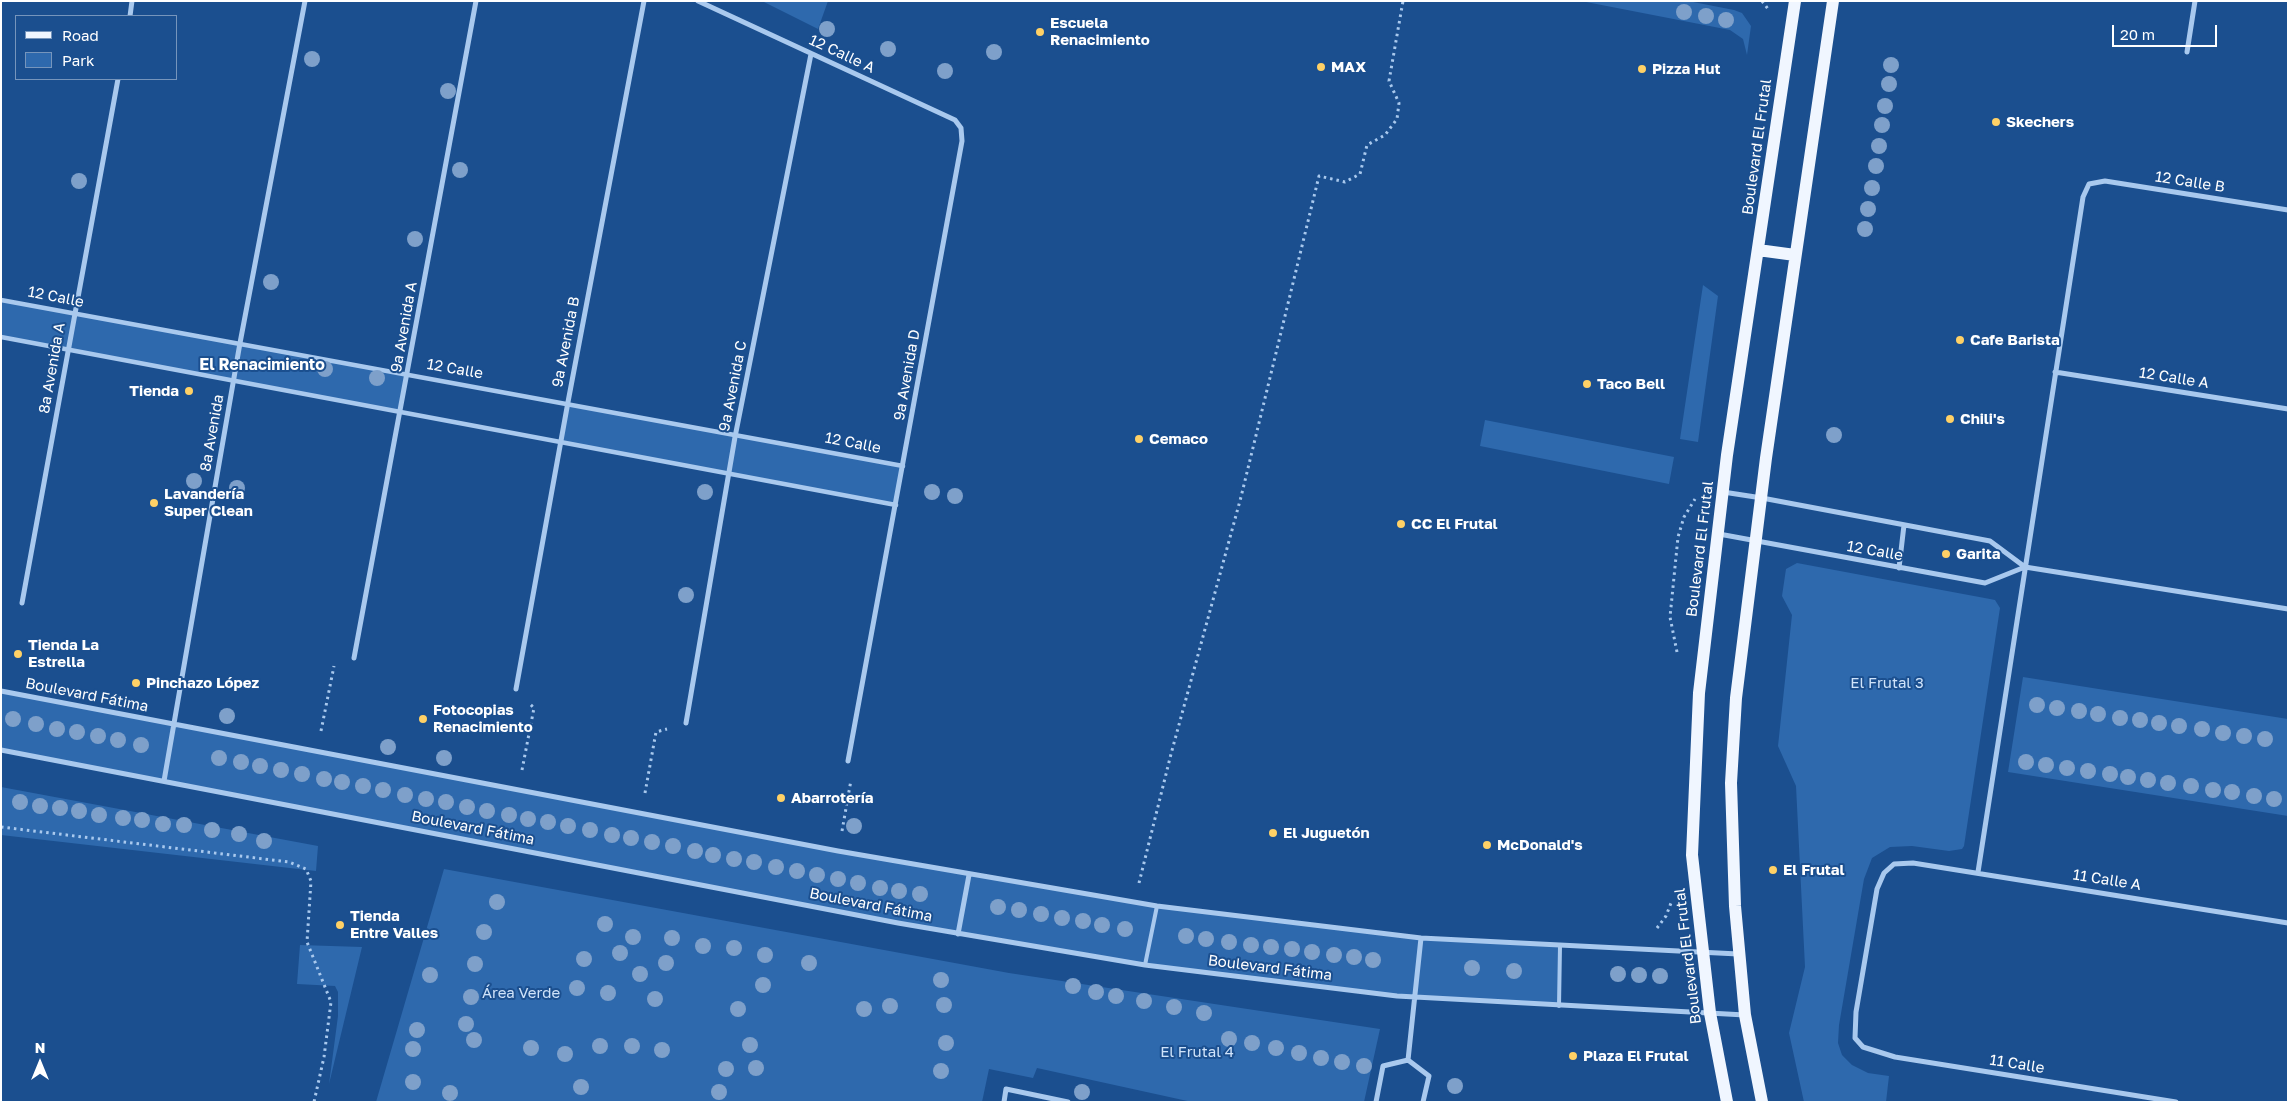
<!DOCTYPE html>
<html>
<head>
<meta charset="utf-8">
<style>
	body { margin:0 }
	#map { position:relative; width:2289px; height:1103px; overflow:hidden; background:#1b4f8f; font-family:"Golos Text",sans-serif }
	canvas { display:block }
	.frame { position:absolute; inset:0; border:2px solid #fff; pointer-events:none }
	.legend { position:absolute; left:15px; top:15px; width:162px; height:65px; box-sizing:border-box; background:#1b4f8f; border:1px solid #7695bc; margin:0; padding:6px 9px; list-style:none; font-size:15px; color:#fff }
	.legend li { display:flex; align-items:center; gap:10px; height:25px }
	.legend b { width:25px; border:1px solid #7695bc }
	.north { position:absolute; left:15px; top:1038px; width:50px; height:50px; -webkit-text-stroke:4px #1b4f8f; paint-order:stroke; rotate:0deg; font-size:14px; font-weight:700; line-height:20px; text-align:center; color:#fff }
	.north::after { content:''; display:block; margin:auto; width:18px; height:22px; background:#fff; clip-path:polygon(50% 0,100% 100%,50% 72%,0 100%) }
	.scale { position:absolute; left:2112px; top:25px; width:105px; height:22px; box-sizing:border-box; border:2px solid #fff; border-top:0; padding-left:6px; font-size:15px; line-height:18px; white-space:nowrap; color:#fff; -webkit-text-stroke:4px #1b4f8f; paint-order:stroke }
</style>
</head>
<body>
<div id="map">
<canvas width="2289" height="1103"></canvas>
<div class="frame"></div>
<ul class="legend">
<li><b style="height:6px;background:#f0f6ff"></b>Road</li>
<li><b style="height:14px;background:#2e69ad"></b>Park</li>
</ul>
<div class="north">N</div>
<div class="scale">20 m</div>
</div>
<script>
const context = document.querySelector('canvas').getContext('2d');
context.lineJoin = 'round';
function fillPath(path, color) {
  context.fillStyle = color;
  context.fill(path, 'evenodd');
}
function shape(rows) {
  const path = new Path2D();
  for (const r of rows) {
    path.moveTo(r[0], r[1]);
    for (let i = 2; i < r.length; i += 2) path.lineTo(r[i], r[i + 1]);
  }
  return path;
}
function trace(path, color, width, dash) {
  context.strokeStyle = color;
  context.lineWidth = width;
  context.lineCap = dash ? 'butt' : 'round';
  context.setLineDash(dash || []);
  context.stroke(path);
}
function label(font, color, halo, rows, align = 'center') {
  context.font = font + ' "Golos Text",sans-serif';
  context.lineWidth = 4;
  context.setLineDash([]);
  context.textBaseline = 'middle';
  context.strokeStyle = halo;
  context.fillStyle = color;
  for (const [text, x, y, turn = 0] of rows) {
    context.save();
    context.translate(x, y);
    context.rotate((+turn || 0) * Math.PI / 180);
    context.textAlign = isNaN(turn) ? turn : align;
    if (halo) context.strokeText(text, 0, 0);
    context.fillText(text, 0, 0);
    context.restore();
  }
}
fillPath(shape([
	[762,1,828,1,818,29],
	[1581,1,1688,1,1734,10,1742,13,1751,26,1747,55,1743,39,1730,30],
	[1703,285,1718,296,1698,442,1680,439],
	[1,300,408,373,400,413,1,337],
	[568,406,903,466,896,505,561,443],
	[1485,420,1674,457,1669,484,1480,446],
	[1797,563,1990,599,1995,600,2000,608,1964,846,1962,849,1949,851,1912,846,1890,847,1872,858,1864,879,1839,1025,1838,1043,1842,1055,1852,1065,1868,1073,1889,1076,1886,1102,1804,1102,1789,1033,1805,967,1796,786,1778,746,1792,615,1782,596,1786,569],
	[2023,677,2288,719,2288,816,2008,772],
	[1,691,838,851,1157,906,1421,938,1560,946,1559,1006,1415,997,1145,965,958,934,1,750],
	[1,787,318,846,316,871,1,835],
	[444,869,1009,973,1380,1029,1364,1102,1192,1102,1037,1068,1033,1078,989,1069,982,1102,376,1102],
	[300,945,362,947,329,1084,338,1016,338,992,335,986,297,984]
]), '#2e69ad');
trace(shape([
	[1762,1,1768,9],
	[1677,652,1670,617,1678,537,1684,517,1695,499],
	[321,731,334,666],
	[522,770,534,708,530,704],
	[645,793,656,732,667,729],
	[1,827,289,862,306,869,311,881,307,942,331,1002,324,1057,314,1102],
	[842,831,851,780],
	[1139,883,1171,754,1241,497,1319,176,1345,182,1360,174,1367,145,1385,135,1397,119,1399,103,1389,81,1403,1],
	[1657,928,1666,916,1671,903]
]), '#a9c9ee', 3, [2.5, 4]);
trace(shape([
	[1145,965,1157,906],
	[1559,1006,1560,946]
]), '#a9c9ee', 4);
trace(shape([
	[1,300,903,466],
	[1,337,896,505]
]), '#a9c9ee', 4.5);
trace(shape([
	[698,1,955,120,961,128,962,141,848,761],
	[130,16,132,1],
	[2187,52,2195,1],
	[2055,372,2288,409],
	[1723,492,1762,498,1990,541,2025,567,2288,609],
	[1719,534,1985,583,2025,567],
	[1899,568,1904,525],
	[22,603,118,79],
	[354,658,476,1],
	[516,689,568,402,644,1],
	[1,691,838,851,1157,906,1421,938,1738,954],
	[686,723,735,437,811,54],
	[1,750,898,923,1145,965,1397,996,1745,1015],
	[164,781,240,343,305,1],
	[1978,872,2083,197,2089,184,2105,181,2288,210],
	[958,934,969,875],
	[1408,1060,1421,938],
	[1408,1060,1429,1076,1423,1102],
	[1004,1102,1006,1089,1068,1102],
	[1376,1102,1383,1066,1408,1060],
	[2176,1102,1895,1057,1863,1047,1855,1038,1856,1012,1877,889,1884,873,1894,864,1913,863,2288,923]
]), '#a9c9ee', 5);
trace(shape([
	[1758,250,1795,255],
	[1727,1102,1710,1013,1692,855,1699,693,1727,455,1795,1],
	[1762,1102,1745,1015,1735,906,1731,783,1736,698,1766,458,1833,1]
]), '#f0f6ff', 12);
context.fillStyle = '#7ea0ca';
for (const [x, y] of [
	[1684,12],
	[1706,16],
	[1726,20],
	[827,29],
	[888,49],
	[994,52],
	[312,59],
	[1891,65],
	[945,71],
	[1889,84],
	[448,91],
	[1885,106],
	[1882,125],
	[1879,146],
	[1876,166],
	[460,170],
	[79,181],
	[1872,188],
	[1868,209],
	[1865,229],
	[415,239],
	[271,282],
	[325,369],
	[377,378],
	[1834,435],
	[194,481],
	[237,488],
	[705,492],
	[932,492],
	[955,496],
	[686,595],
	[2037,705],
	[2057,708],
	[2079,711],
	[2098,714],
	[227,716],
	[2120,718],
	[13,719],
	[2140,720],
	[2159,723],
	[36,724],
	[2179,726],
	[57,729],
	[2202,729],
	[77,732],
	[2223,733],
	[98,736],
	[2244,736],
	[2265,739],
	[118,740],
	[141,745],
	[388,747],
	[219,758],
	[444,758],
	[241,762],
	[2026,762],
	[2046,765],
	[260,766],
	[2067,768],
	[281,770],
	[2088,771],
	[302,774],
	[2110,774],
	[2128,777],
	[324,779],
	[2148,780],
	[342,782],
	[2168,783],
	[363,786],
	[2191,786],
	[383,790],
	[2213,790],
	[2232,792],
	[405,795],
	[2254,796],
	[426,799],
	[2274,799],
	[20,802],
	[446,802],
	[40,806],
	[467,807],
	[60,808],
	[79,811],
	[487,811],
	[99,815],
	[509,815],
	[123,818],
	[528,819],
	[142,820],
	[548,822],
	[163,824],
	[184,825],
	[568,826],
	[854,826],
	[212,830],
	[590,830],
	[239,834],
	[612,835],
	[631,838],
	[264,841],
	[652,842],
	[673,846],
	[695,851],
	[713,855],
	[734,859],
	[754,862],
	[776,867],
	[797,871],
	[817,875],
	[838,879],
	[858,883],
	[880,888],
	[899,891],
	[920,894],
	[497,902],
	[998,907],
	[1019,910],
	[1041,914],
	[1062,918],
	[1083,921],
	[605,924],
	[1102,925],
	[1125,929],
	[484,932],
	[1186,936],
	[633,937],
	[672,938],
	[1206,939],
	[1229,942],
	[1251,945],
	[703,946],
	[1271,947],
	[734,948],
	[1292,949],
	[1312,952],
	[620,953],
	[765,955],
	[1334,955],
	[1354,957],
	[584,959],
	[1373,960],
	[666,963],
	[809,963],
	[475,964],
	[1472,968],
	[1514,971],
	[640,974],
	[1618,974],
	[430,975],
	[1639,975],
	[1660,976],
	[941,980],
	[763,985],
	[1073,986],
	[577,988],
	[1096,992],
	[608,993],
	[1116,996],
	[471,997],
	[655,999],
	[1144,1001],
	[944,1005],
	[890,1006],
	[1174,1007],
	[738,1009],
	[864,1009],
	[1204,1013],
	[466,1024],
	[417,1030],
	[1229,1039],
	[474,1040],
	[946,1043],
	[1252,1043],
	[750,1045],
	[600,1046],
	[632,1046],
	[531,1048],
	[1276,1048],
	[413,1049],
	[662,1050],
	[1299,1053],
	[565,1054],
	[1321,1058],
	[1342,1062],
	[1364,1066],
	[756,1068],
	[726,1069],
	[941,1071],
	[413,1082],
	[1455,1086],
	[581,1087],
	[719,1092],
	[1082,1092],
	[450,1093]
]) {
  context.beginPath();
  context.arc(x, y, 8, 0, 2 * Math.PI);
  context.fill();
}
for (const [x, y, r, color] of [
	[1040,32,5,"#ffd166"],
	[1321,67,5,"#ffd166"],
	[1642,69,5,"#ffd166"],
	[1996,122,5,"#ffd166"],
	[1960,340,5,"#ffd166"],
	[1587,384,5,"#ffd166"],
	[189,391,5,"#ffd166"],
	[1950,419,5,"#ffd166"],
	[1139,439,5,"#ffd166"],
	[154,503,5,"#ffd166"],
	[1401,524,5,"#ffd166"],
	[1946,554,5,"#ffd166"],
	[18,654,5,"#ffd166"],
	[136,683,5,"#ffd166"],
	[423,719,5,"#ffd166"],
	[781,798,5,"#ffd166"],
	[1273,833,5,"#ffd166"],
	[1487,845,5,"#ffd166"],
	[1773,870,5,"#ffd166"],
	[340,925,5,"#ffd166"],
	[1573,1056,5,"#ffd166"]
]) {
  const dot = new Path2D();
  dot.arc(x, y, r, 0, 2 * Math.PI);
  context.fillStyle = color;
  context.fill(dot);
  trace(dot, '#1b4f8f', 2);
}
label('bold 15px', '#fff', '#1b4f8f', [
	["Escuela",1050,23],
	["Renacimiento",1050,40],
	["MAX",1331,67],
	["Pizza Hut",1652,69],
	["Skechers",2006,122],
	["Cafe Barista",1970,340],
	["Taco Bell",1597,384],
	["Tienda",179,391,"right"],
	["Chili's",1960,419],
	["Cemaco",1149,439],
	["Lavandería",164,494],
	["Super Clean",164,511],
	["CC El Frutal",1411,524],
	["Garita",1956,554],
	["Tienda La",28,645],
	["Estrella",28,662],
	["Pinchazo López",146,683],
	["Fotocopias",433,710],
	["Renacimiento",433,727],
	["Abarrotería",791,798],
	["El Juguetón",1283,833],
	["McDonald's",1497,845],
	["El Frutal",1783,870],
	["Tienda",350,916],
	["Entre Valles",350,933],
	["Plaza El Frutal",1583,1056]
], 'left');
label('15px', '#fff', '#1b4f8f', [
	["12 Calle A",842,54,25],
	["Boulevard El Frutal",1757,147,-82],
	["12 Calle B",2190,182,9],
	["12 Calle",56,297,11],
	["9a Avenida A",404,327,-80],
	["9a Avenida B",566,342,-79],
	["8a Avenida A",52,368,-80],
	["12 Calle",455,369,10],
	["9a Avenida D",907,375,-80],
	["12 Calle A",2174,378,9],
	["9a Avenida C",733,386,-79],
	["8a Avenida",212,433,-80],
	["12 Calle",853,443,11],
	["Boulevard El Frutal",1700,549,-83],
	["12 Calle",1875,551,10],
	["Boulevard Fátima",87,695,11],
	["Boulevard Fátima",473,828,11],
	["11 Calle A",2107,880,9],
	["Boulevard Fátima",871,905,11],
	["Boulevard El Frutal",1688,956,-97],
	["Boulevard Fátima",1270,968,7],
	["11 Calle",2017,1064,9]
]);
label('15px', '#cfe3fa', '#1b4f8f', [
	["El Frutal 3",1887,683],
	["Área Verde",521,993],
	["El Frutal 4",1197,1052]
]);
label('bold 16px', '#fff', '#1b4f8f', [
	["El Renacimiento",262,365]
]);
</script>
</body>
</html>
